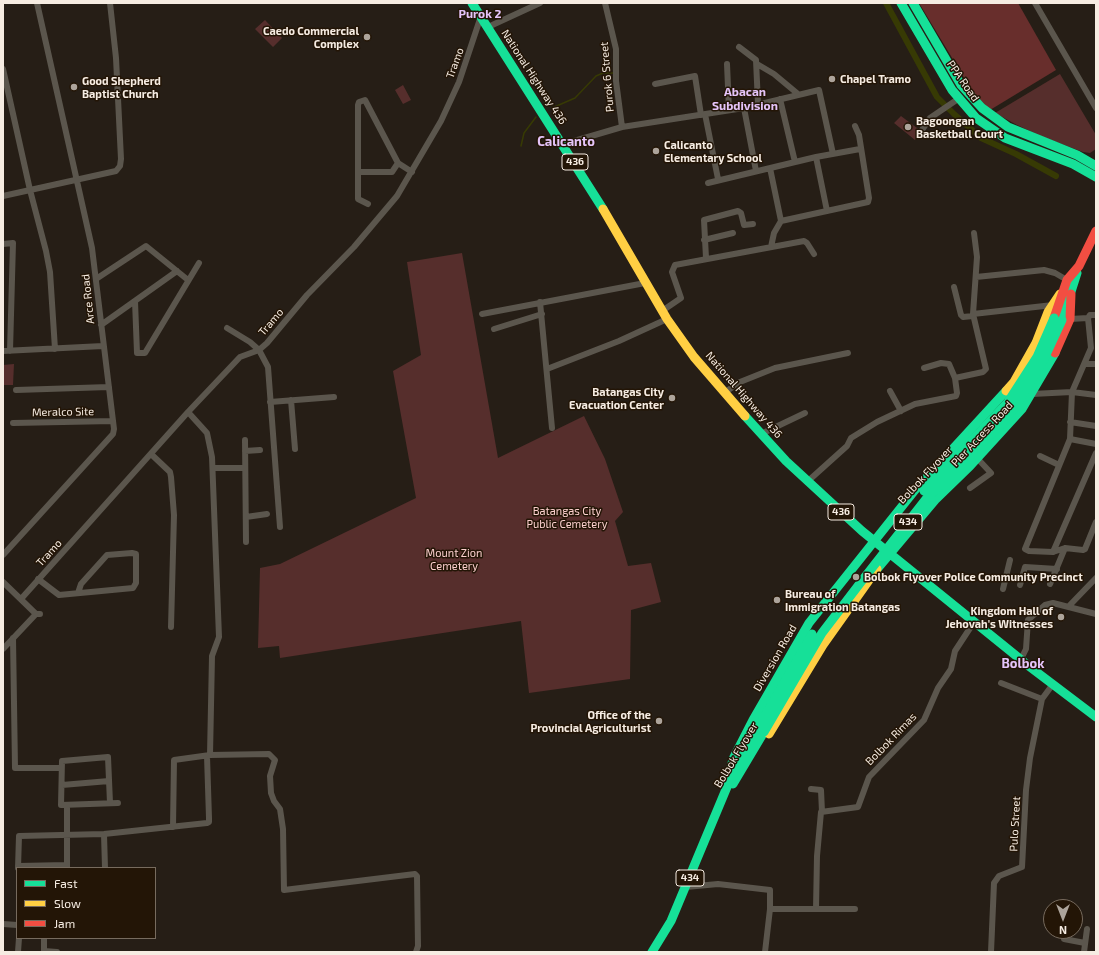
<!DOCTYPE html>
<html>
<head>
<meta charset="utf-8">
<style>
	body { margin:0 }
	#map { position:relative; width:1099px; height:955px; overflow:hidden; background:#261e16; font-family:"Exo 2",sans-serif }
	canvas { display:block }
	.frame { position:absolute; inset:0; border:4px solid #f6ece2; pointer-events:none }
	.legend { position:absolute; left:16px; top:867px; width:140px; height:72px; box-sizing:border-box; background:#231506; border:1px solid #776b5e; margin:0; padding:5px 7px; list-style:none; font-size:12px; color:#f6ece2 }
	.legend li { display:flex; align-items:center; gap:8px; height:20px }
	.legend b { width:20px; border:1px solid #776b5e }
	.north { position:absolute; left:1043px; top:899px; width:40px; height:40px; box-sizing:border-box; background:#231506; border:1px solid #776b5e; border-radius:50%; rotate:180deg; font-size:11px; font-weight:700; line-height:16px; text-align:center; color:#f6ece2 }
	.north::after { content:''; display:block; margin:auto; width:14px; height:18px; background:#ada49b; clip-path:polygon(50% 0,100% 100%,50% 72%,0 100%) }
</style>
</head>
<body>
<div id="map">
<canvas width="1099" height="955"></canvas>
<div class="frame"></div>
<ul class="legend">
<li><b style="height:5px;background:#16e098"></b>Fast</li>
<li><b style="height:5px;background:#ffcf43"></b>Slow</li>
<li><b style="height:5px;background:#f24e42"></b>Jam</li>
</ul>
<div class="north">N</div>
</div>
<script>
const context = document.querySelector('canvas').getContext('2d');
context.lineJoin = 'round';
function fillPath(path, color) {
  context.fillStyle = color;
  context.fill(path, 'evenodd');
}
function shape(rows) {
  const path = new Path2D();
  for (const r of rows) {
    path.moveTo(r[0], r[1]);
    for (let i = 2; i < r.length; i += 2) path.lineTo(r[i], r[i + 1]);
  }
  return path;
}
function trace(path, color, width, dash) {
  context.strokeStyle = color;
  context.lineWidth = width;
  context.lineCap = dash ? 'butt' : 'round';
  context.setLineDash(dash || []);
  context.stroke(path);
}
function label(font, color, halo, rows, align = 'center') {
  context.font = font + ' "Exo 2",sans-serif';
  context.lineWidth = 3;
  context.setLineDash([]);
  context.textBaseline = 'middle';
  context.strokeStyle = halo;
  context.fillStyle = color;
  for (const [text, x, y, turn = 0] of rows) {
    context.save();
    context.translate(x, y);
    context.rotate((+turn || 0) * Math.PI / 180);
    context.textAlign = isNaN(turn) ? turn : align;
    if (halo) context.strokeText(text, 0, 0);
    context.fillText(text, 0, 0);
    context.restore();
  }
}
fillPath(shape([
	[265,20,282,38,273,47,255,29],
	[1060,74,1096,135,1096,149,1090,153,1083,152,1043,137,1017,125,995,113],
	[403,85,411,100,403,104,395,90],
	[901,116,921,131,915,140,894,123],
	[462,253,498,458,584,416,605,459,623,512,615,521,628,566,651,563,661,602,631,610,630,679,529,693,521,621,280,658,279,646,258,648,260,568,280,564,416,498,393,371,421,355,407,262],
	[14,364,13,385,3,385,3,365]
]), '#562e2c');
fillPath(shape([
	[919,3,1018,3,1056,70,990,110,972,91]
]), '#682e2c');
trace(shape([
	[552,108,575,98,596,76,603,73,613,73],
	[521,146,524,133,536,117]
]), '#373a04', 1.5);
trace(shape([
	[886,3,937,97,954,114,981,138,1016,154,1056,176]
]), '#373a04', 6);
trace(shape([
	[605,3,616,49,616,81,622,127],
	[1035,3,1096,108],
	[488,27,540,3],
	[739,47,756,60,758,104],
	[727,64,729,110],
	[757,64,774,74,798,94],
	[3,69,30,190,46,251,50,272,55,349],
	[655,84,695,76,701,115],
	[780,99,795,162],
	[744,108,756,171],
	[705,114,718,179],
	[922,130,930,118,958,99],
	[564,144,622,127,744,108,819,90,833,154],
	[816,157,827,211],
	[398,163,412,172],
	[770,168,781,221,774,233,771,247],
	[358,172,392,172,398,163,365,100,359,102,358,105,358,199,368,204],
	[708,183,816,157,860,149],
	[3,196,116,171,120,166,121,159,116,58,110,3],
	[781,221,868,202,869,198,859,135,855,126],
	[704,240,733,233],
	[3,244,13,243,10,351],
	[706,258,704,220,738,211,741,213,744,225,753,224],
	[976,277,1044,270,1055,273,1067,280],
	[96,279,146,246,188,280],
	[954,287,961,315,963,317,973,316],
	[135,301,137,353,145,353,199,263],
	[540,302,552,428],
	[662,311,681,298,672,272,675,265,804,241,807,243,814,254],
	[482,314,645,283],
	[973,314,1053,305],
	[1088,318,1091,348,1072,392,1070,439,1025,549,1029,551,1053,552,1065,548,1083,550,1085,549,1096,522],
	[1070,319,1088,318,1090,315,1096,315],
	[101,325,177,271],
	[227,328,250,342,259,350,268,367,280,527],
	[494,329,542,314],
	[3,351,103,346],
	[1085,364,1096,364],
	[547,369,619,341,667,319],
	[955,378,983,372,986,369,973,314,977,257,974,233],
	[16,390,109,387],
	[890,391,901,411],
	[724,393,740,382,775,368,848,353],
	[1032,394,1072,392,1096,395],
	[291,400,295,449],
	[270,402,334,397],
	[188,412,207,433,212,457,219,637,212,656,210,755],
	[1070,422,1096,426],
	[13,423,113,421],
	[761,434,805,413],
	[1070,439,1096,444],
	[245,440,246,542],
	[245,451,260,450],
	[151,454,170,472,171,477,174,515,171,627],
	[1040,456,1059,465],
	[213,468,245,468],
	[807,482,847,446,851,438,877,422,915,404,956,396,957,393,955,378,949,364,941,363,924,368],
	[970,488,991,473,977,458],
	[246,517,267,514],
	[1053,552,1096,453],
	[3,555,113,434,114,429,92,248,37,3],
	[38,579,59,595,133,588,136,583,136,554,132,553,107,555,81,584,78,593],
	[3,582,36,614,40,614],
	[1050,584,1065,548],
	[1020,585,1025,567,1057,569],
	[1003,589,1010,560],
	[21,599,188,412,240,357,259,350,267,343,307,295,354,247,397,196,441,121,459,82,481,16],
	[1069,606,1096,578],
	[13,638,15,768,61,768],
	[3,649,36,614],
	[1021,659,1026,649,1028,620,1045,605,1053,603,1096,614],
	[1001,683,1042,699],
	[62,785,109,781],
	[811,789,821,790,822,812],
	[110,803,108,757,62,761,61,805,118,803],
	[67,805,67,868],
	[173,827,174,760,210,755,269,754,275,760,270,776,271,793,274,801,280,809,283,829,284,890,415,874,417,876,418,946,416,952],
	[104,834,105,868],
	[18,866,67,865],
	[18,868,19,836,104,834,207,823,209,822,209,818,207,756],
	[686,887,718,884,770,890,770,909],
	[816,909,855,909],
	[3,924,17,925],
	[44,938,44,952],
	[1064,939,1085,943],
	[44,951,57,952],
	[18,952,19,938],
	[765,952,770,909,816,909,817,856,821,812,858,807,869,777,924,720,938,688,951,669,955,651,974,622],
	[991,952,994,883,999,876,1022,867,1026,790,1030,758,1042,699,1053,684],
	[1084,952,1087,929]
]), '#5b564d', 6);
trace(shape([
	[472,3,603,209],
	[901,3,952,90,976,118,1005,138,1073,164,1096,177],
	[913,3,961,85,982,108,1008,127,1077,155,1096,166],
	[1062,320,1077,273],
	[745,416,786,461,862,531,1030,667,1096,717],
	[877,569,935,500,970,466,1022,409,1055,353],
	[731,768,733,759,753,720,809,623,915,490,1006,391],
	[733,784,764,732],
	[652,952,671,921,737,763,757,729]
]), '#16e098', 9);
trace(shape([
	[603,209,667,319,694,357,745,416],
	[1006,391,1014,382,1036,343,1048,312,1060,294],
	[769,734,823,645,877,569]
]), '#ffcf43', 9);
trace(shape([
	[1054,318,1067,280,1079,266,1096,231],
	[1055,353,1070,319,1071,294]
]), '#f24e42', 9);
trace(shape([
	[924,491,1008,402,1037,357,1054,318],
	[757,729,812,634],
	[764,732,822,633,861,582,926,499,999,426,1015,407,1043,361,1062,320]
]), '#16e098', 9);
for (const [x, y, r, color] of [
	[367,37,4,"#ada49b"],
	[832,79,4,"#ada49b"],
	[74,87,4,"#ada49b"],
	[908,127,4,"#ada49b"],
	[656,151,4,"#ada49b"],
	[672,398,4,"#ada49b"],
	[856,577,4,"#ada49b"],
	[777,600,4,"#ada49b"],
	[1061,617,4,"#ada49b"],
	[659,721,4,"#ada49b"]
]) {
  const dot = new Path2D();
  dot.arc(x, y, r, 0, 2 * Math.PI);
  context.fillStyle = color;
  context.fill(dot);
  trace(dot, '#231506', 1.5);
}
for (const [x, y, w] of [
	[575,162,26],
	[841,512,26],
	[908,522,28],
	[690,878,28]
]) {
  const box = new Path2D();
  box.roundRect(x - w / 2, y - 8, w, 16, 3);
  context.fillStyle = '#231506';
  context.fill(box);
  trace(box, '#f6ece2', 1);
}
label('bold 10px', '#f6ece2', null, [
	["436",575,162],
	["436",841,512],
	["434",908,522],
	["434",690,878]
]);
label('bold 11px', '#f6ece2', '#231506', [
	["Caedo Commercial",359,31,"right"],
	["Complex",359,44,"right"],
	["Chapel Tramo",840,79],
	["Good Shepherd",82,81],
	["Baptist Church",82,94],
	["Bagoongan",916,121],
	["Basketball Court",916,134],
	["Calicanto",664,145],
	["Elementary School",664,158],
	["Batangas City",664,392,"right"],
	["Evacuation Center",664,405,"right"],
	["Bolbok Flyover Police Community Precinct",864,577],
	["Bureau of",785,594],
	["Immigration Batangas",785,607],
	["Kingdom Hall of",1053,611,"right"],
	["Jehovah's Witnesses",1053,624,"right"],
	["Office of the",651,715,"right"],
	["Provincial Agriculturist",651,728,"right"]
], 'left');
label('11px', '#f6ece2', '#231506', [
	["Tramo",455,63,-70],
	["National Highway 436",534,77,57],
	["Purok 6 Street",607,77,-95],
	["PPA Road",963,81,55],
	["Arce Road",88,299,-96],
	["Tramo",271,322,-50],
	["National Highway 436",744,395,49],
	["Meralco Site",63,412,-1],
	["Pier Access Road",982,434,-47],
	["Bolbok Flyover",925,475,-47],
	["Tramo",49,553,-48],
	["Diversion Road",775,658,-60],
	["Bolbok Rimas",891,739,-46],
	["Bolbok Flyover",736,755,-59],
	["Pulo Street",1015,824,-87]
]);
label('11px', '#fcd0ce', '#231506', [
	["Batangas City",567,511],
	["Public Cemetery",567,524],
	["Mount Zion",454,553],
	["Cemetery",454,566]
]);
label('bold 12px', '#e5c4f9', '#231506', [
	["Purok 2",480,14],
	["Abacan",745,92],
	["Subdivision",745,106]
]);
label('bold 13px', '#e5c4f9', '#231506', [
	["Calicanto",566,142],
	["Bolbok",1023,664]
]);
</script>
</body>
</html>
